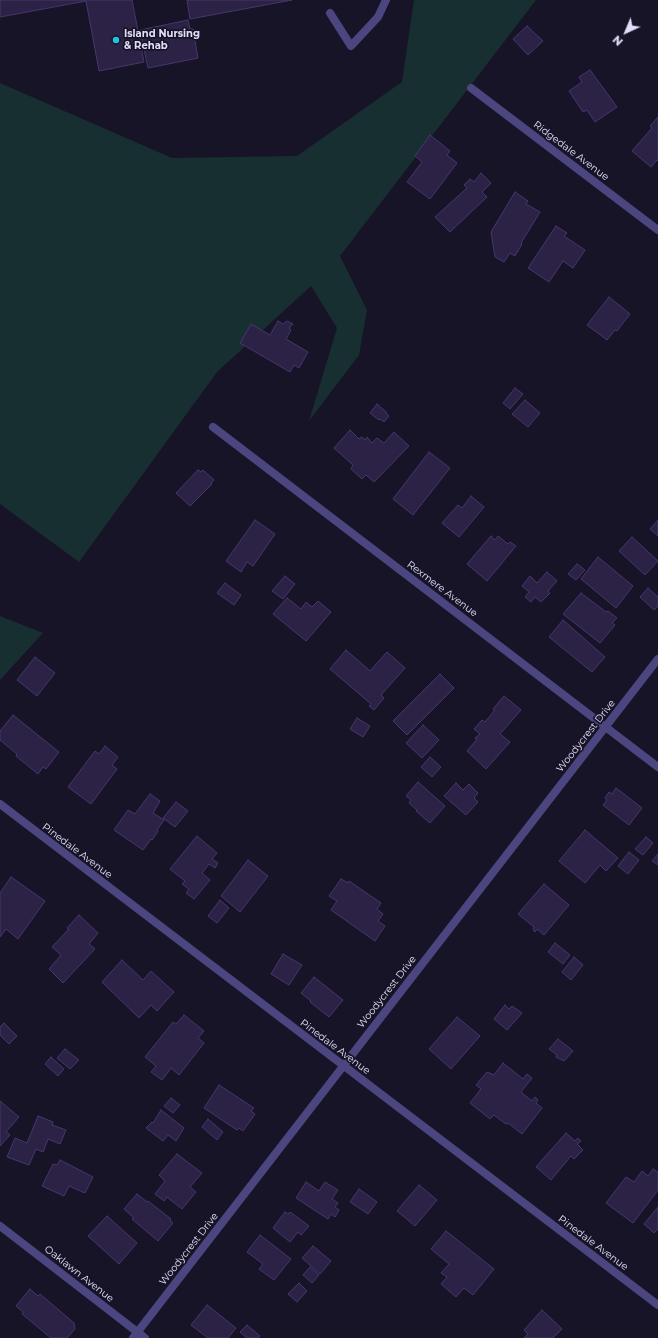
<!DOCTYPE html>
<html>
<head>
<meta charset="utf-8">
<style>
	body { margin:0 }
	#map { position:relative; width:658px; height:1338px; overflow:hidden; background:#181427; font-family:Montserrat,sans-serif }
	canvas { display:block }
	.north { position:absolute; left:606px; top:12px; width:40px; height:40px; -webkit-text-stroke:3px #181427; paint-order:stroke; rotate:224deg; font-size:11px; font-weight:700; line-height:16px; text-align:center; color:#e3defb }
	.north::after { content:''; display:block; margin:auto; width:14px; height:18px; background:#e3defb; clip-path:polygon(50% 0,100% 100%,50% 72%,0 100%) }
</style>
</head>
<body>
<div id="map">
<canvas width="658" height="1338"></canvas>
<div class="north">N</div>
</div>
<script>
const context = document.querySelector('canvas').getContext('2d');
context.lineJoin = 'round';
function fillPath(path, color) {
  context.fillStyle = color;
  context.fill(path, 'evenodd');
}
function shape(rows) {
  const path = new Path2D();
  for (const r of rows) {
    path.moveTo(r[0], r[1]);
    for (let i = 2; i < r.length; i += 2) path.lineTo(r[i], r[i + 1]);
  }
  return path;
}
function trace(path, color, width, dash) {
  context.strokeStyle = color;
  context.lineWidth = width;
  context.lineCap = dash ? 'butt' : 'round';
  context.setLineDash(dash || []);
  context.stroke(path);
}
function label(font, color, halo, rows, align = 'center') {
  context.font = font + ' Montserrat,sans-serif';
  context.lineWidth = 3.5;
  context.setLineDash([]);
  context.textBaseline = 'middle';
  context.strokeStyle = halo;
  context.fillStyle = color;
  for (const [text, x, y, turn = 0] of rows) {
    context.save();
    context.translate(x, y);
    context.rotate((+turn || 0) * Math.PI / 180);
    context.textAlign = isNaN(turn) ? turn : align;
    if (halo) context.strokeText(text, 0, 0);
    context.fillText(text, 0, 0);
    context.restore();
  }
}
fillPath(shape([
	[414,0,536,0,340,256,367,310,359,355,309,421,337,328,311,286,217,372,79,562,0,504,0,83,172,158,297,156,402,82],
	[0,616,43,633,0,680]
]), '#172f30');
const building = shape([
	[0,0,132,0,144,62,99,71,86,1,0,17,0,0],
	[187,0,292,0,190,19,187,0],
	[188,20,190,29,193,29,198,58,148,68,140,30,188,20],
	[527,26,543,41,528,55,513,39,527,26],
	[590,70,617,107,595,122,587,110,583,112,569,91,582,82,579,77,590,70],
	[658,117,658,161,657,160,651,167,632,151,652,128,650,126,658,117],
	[430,135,450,151,447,155,457,163,430,199,407,182,422,162,415,156,430,135],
	[481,173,491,183,482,192,487,197,450,232,435,217,467,188,464,185,470,179,474,182,481,173],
	[515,192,528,201,526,204,540,212,521,243,522,244,515,256,510,253,504,262,495,257,491,232,515,192],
	[556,226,567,233,564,236,585,250,573,268,563,261,549,282,528,268,556,226],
	[609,297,630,314,617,331,615,330,607,340,587,325,609,297],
	[278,321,283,324,287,321,293,324,289,328,291,330,286,339,308,352,299,368,294,365,290,372,240,343,251,324,270,335,278,321],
	[515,388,523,394,510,409,503,403,515,388],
	[525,400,540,413,528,427,512,414,525,400],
	[377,404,386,412,386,413,389,416,384,422,380,419,379,420,370,413,377,404],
	[350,430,359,439,362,437,365,440,367,437,372,443,377,438,384,443,394,432,409,446,374,482,366,475,362,479,351,469,353,465,334,448,350,430],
	[429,452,450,468,413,515,393,499,429,452],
	[198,470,201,472,203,470,214,480,211,483,212,484,190,506,176,493,198,470],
	[471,496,484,507,459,537,442,523,458,505,462,508,471,496],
	[255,520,275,534,253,566,247,562,241,572,226,561,255,520],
	[658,520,658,536,650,529,658,520],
	[491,536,495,540,498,536,508,544,510,542,516,546,487,581,467,564,491,536],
	[632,537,658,561,645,575,619,551,632,537],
	[598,557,633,586,616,608,581,579,598,557],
	[577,564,585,570,576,580,568,574,577,564],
	[547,572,557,581,548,591,550,593,541,602,535,597,531,602,525,597,529,592,522,586,530,576,537,583,547,572],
	[285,576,295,584,283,599,272,591,285,576],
	[225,583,241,595,234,605,217,593,225,583],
	[648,588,658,597,658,606,654,610,640,597,648,588],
	[581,593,606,612,608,611,617,618,612,623,615,625,600,643,563,614,581,593],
	[287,598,301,609,306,602,312,607,318,601,331,612,306,641,273,614,287,598],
	[563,620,605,657,592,672,549,637,563,620],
	[346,650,370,671,387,652,405,668,381,695,384,698,374,710,369,706,371,704,330,669,346,650],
	[35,657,55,673,37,696,17,680,35,657],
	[440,674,454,688,407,735,393,721,440,674],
	[504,696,521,710,500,734,510,742,486,769,467,751,477,739,475,738,480,734,474,729,482,720,485,722,495,710,493,709,504,696],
	[13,715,59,752,46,769,43,767,38,774,16,756,17,754,0,740,0,731,13,715],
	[357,718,370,726,363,737,350,729,357,718],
	[423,725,439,740,422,758,406,743,423,725],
	[105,746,118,757,112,765,117,769,91,804,68,787,95,751,99,754,105,746],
	[430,757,441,767,432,777,421,767,430,757],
	[418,782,445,806,430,823,416,811,417,810,409,803,411,800,406,796,418,782],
	[456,783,463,790,469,784,478,793,474,798,478,802,466,815,444,796,456,783],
	[616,788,642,808,629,825,603,805,607,800,605,798,609,792,612,794,616,788],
	[150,794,160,801,153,813,164,820,157,830,158,831,152,840,151,839,143,850,114,830,128,810,135,814,150,794],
	[176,802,188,811,175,827,163,818,176,802],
	[585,830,618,858,606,871,600,865,585,883,559,861,585,830],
	[197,836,217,853,212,859,218,863,215,868,209,864,202,873,210,880,194,899,186,893,189,889,182,884,185,881,170,869,197,836],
	[646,837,653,843,643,855,635,849,646,837],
	[629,852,639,860,628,874,618,866,629,852],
	[658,854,658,865,652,861,658,854],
	[248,860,268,876,240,912,221,896,248,860],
	[11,877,45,901,18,939,6,929,0,937,0,893,11,877],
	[341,879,348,883,349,881,381,903,377,909,383,914,378,921,385,926,375,941,331,910,337,901,329,896,341,879],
	[544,884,569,905,544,935,537,929,535,932,533,929,534,927,518,914,544,884],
	[220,900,229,908,217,923,208,916,220,900],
	[79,915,98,933,89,944,95,949,63,983,49,969,61,955,52,947,69,929,67,928,79,915],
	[555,943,570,955,563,964,548,952,555,943],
	[283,954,302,965,289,985,271,974,283,954],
	[574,957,583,965,571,980,562,972,574,957],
	[122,960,143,980,151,971,174,992,157,1011,151,1005,139,1018,102,982,122,960],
	[314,977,343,1000,329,1017,310,1002,311,1001,301,993,314,977],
	[505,1005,509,1009,512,1006,522,1013,507,1030,494,1019,505,1005],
	[184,1015,204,1031,198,1038,204,1043,179,1075,171,1068,162,1080,151,1072,156,1066,145,1057,173,1022,176,1024,184,1015],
	[457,1017,480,1036,451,1069,429,1049,457,1017],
	[4,1023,17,1036,9,1044,0,1035,0,1027,4,1023],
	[558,1039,573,1051,564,1061,556,1057,557,1055,549,1049,558,1039],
	[65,1049,79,1060,70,1069,57,1058,65,1049],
	[51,1057,64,1069,58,1076,45,1064,51,1057],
	[503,1063,523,1079,527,1074,532,1078,521,1092,532,1101,535,1097,538,1100,536,1103,542,1108,522,1134,508,1123,506,1124,494,1115,490,1119,470,1103,481,1089,476,1085,487,1072,494,1075,503,1063],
	[219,1085,254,1108,251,1111,255,1114,243,1131,239,1128,237,1130,204,1108,219,1085],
	[171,1098,180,1105,173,1113,164,1106,171,1098],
	[0,1101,19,1117,6,1132,10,1135,0,1146,0,1101],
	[161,1110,184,1128,176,1141,168,1135,163,1141,146,1128,152,1122,153,1123,161,1110],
	[38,1116,53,1122,52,1125,66,1130,60,1144,48,1139,43,1152,36,1149,29,1165,7,1157,15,1138,27,1143,38,1116],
	[208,1119,223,1132,217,1140,202,1127,208,1119],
	[566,1133,575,1141,578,1138,581,1141,577,1144,583,1150,574,1159,571,1156,551,1180,536,1167,566,1133],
	[177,1154,202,1173,190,1187,196,1192,182,1209,167,1197,164,1201,155,1194,165,1181,159,1175,177,1154],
	[60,1160,93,1177,85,1193,69,1186,64,1196,42,1186,53,1164,57,1165,60,1160],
	[653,1169,658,1172,658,1190,633,1223,606,1203,626,1177,634,1182,642,1171,648,1176,653,1169],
	[306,1182,319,1191,325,1182,338,1190,332,1199,338,1203,335,1207,339,1210,335,1217,331,1214,328,1219,296,1198,306,1182],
	[419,1185,437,1200,415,1226,397,1211,419,1185],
	[359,1189,377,1202,368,1214,350,1202,359,1189],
	[137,1194,147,1202,148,1201,171,1219,170,1221,173,1223,158,1241,132,1219,134,1218,124,1209,137,1194],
	[658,1207,658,1229,654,1233,644,1224,658,1207],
	[285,1212,288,1214,290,1212,309,1226,301,1235,298,1232,290,1242,273,1228,285,1212],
	[107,1216,137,1243,119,1264,88,1236,107,1216],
	[446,1231,494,1269,473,1295,464,1288,456,1297,441,1284,447,1277,441,1273,449,1264,431,1249,446,1231],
	[260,1235,291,1259,274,1280,259,1269,263,1264,247,1252,260,1235],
	[313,1246,331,1261,320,1274,302,1258,313,1246],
	[310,1267,319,1275,312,1283,303,1275,310,1267],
	[299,1283,307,1291,297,1302,288,1294,299,1283],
	[30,1289,38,1296,40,1294,74,1323,75,1329,67,1338,51,1338,22,1314,23,1312,16,1306,30,1289],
	[207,1305,236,1328,228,1338,208,1338,191,1325,207,1305],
	[542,1310,562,1329,553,1338,524,1338,528,1334,524,1330,542,1310],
	[247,1325,260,1336,258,1338,247,1338,240,1332,247,1325]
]);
fillPath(building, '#2c2246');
trace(building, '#46376e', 1);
trace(shape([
	[330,13,351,46,378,17,386,0]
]), '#4b4580', 8);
trace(shape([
	[471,88,658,230],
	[213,427,658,767],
	[0,804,658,1305],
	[0,1226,145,1338],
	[133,1338,658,659]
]), '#4b4580', 8);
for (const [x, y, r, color] of [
	[116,40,4,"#23c2e1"]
]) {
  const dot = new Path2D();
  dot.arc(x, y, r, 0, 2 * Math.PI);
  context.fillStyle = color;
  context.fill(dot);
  trace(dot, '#181427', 1.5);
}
label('bold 10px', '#e3defb', '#181427', [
	["Island Nursing",124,34],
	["& Rehab",124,46]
], 'left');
label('10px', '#e3defb', '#181427', [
	["Ridgedale Avenue",571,151,37],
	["Rexmere Avenue",442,589,37],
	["Woodycrest Drive",586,736,-52],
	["Pinedale Avenue",77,851,37],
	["Woodycrest Drive",387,992,-52],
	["Pinedale Avenue",335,1047,37],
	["Pinedale Avenue",593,1243,37],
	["Woodycrest Drive",189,1249,-52],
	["Oaklawn Avenue",79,1274,38]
]);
</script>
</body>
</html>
